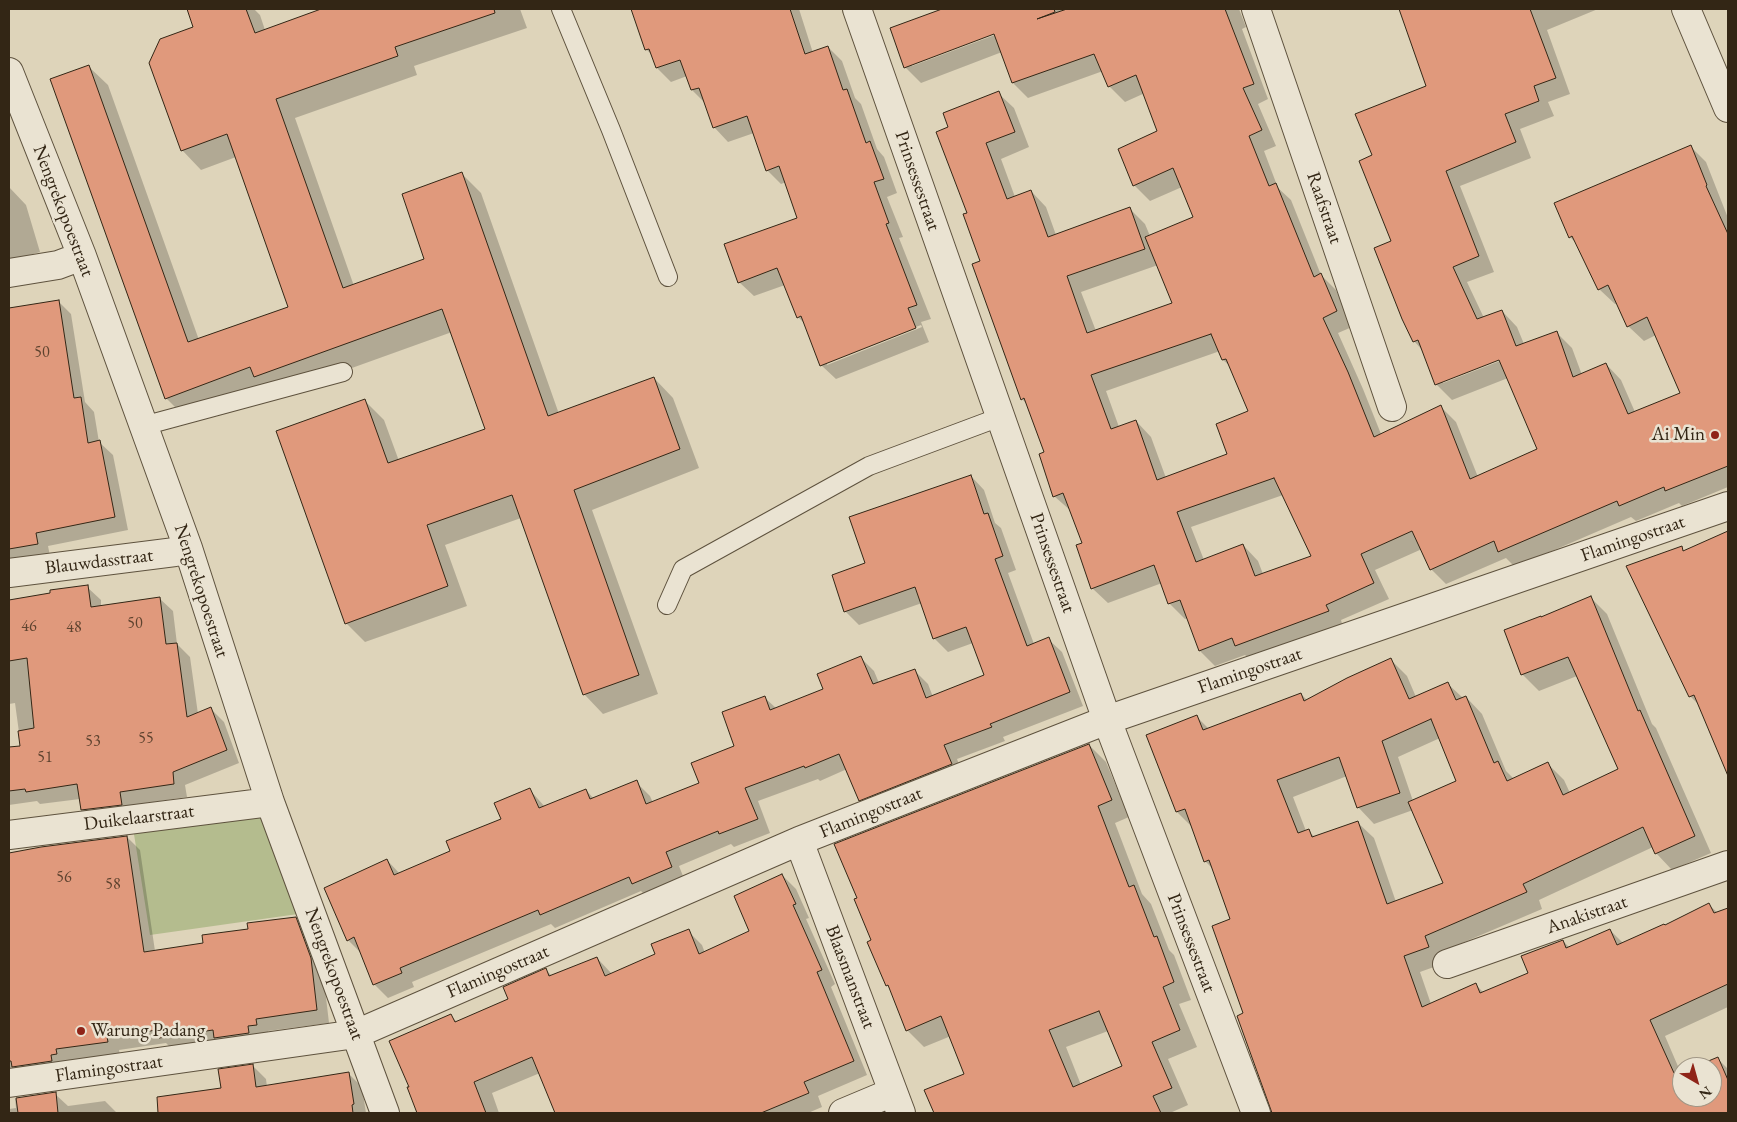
<!DOCTYPE html>
<html>
<head>
<meta charset="utf-8">
<style>
	body { margin:0 }
	#map { position:relative; width:1737px; height:1122px; overflow:hidden; background:#ded4ba; font-family:"EB Garamond",serif }
	canvas { display:block }
	.frame { position:absolute; inset:0; border:10px solid #332615; pointer-events:none }
	.north { position:absolute; left:1672px; top:1057px; width:50px; height:50px; box-sizing:border-box; background:#eae3d2; border:1px solid #a19786; border-radius:50%; rotate:142deg; font-size:14px; font-weight:700; line-height:20px; text-align:center; color:#332615 }
	.north::after { content:''; display:block; margin:auto; width:18px; height:22px; background:#8f2418; clip-path:polygon(50% 0,100% 100%,50% 72%,0 100%) }
</style>
</head>
<body>
<div id="map">
<canvas width="1737" height="1122"></canvas>
<div class="frame"></div>
<div class="north">N</div>
</div>
<script>
const context = document.querySelector('canvas').getContext('2d');
context.lineJoin = 'round';
function fillPath(path, color) {
  context.fillStyle = color;
  context.fill(path, 'evenodd');
}
function shape(rows) {
  const path = new Path2D();
  for (const r of rows) {
    path.moveTo(r[0], r[1]);
    for (let i = 2; i < r.length; i += 2) path.lineTo(r[i], r[i + 1]);
  }
  return path;
}
function trace(path, color, width, dash) {
  context.strokeStyle = color;
  context.lineWidth = width;
  context.lineCap = dash ? 'butt' : 'round';
  context.setLineDash(dash || []);
  context.stroke(path);
}
function label(font, color, halo, rows, align = 'center') {
  context.font = font + ' "EB Garamond",serif';
  context.lineWidth = 5;
  context.setLineDash([]);
  context.textBaseline = 'middle';
  context.strokeStyle = halo;
  context.fillStyle = color;
  for (const [text, x, y, turn = 0] of rows) {
    context.save();
    context.translate(x, y);
    context.rotate((+turn || 0) * Math.PI / 180);
    context.textAlign = isNaN(turn) ? turn : align;
    if (halo) context.strokeText(text, 0, 0);
    context.fillText(text, 0, 0);
    context.restore();
  }
}
fillPath(shape([
	[263,815,305,913,150,935,133,828]
]), '#b4bc8e');
fillPath(shape([
	[205,9,254,9,260,15,265,30,324,9,520,9,527,28,414,66,417,75,295,118,354,286,426,260,461,173,481,193,559,414,654,378,673,398,699,468,592,510,658,694,603,714,584,694,521,518,445,545,467,606,365,642,346,623,365,401,384,420,399,461,486,429,452,332,274,396,185,417,166,398,88,66,108,85,199,340,290,307,236,157,201,170,182,150,195,28,190,14],
	[632,9,799,9,813,53,828,47,842,61,855,98,861,104,877,149,884,157,897,193,887,197,903,237,899,238,931,319,921,322,929,342,836,379,821,365,806,325,798,317,785,285,754,296,739,282,799,218,786,182,781,184,767,170,754,133,728,142,714,127,705,103,692,90,687,76,671,82,657,68,652,55,646,49],
	[921,325,922,327,827,365,827,362],
	[945,9,1239,9,1246,27,1242,29,1268,99,1258,104,1276,146,1264,151,1278,188,1291,200,1321,275,1336,290,1352,327,1338,333,1363,389,1381,434,1441,407,1456,422,1478,477,1539,450,1508,378,1452,400,1436,384,1423,351,1414,341,1374,156,1428,86,1401,9,1598,9,1547,30,1570,94,1548,102,1554,116,1520,129,1531,158,1460,186,1494,272,1467,282,1484,318,1502,311,1517,327,1524,344,1557,333,1572,348,1582,375,1606,364,1621,380,1635,412,1681,394,1656,335,1644,341,1628,326,1617,304,1615,304,1599,289,1578,245,1570,237,1690,146,1706,162,1728,218,1728,487,1682,506,1679,503,1636,521,1631,517,1515,567,1506,558,1446,584,1431,569,1422,549,1375,570,1389,599,1341,620,1343,627,1252,661,1245,655,1215,666,1200,651,1188,618,1185,619,1170,604,1162,583,1108,603,1092,588,1083,544,1071,511,1054,496,1046,453,1028,405,1022,399,981,262,949,127,998,93,1014,108,1029,147,1001,159,1015,197,1031,191,1046,207,1056,235,1130,209,1145,224,1150,236,1194,218,1182,187,1150,201,1134,185,1159,132,1145,93,1125,102,1109,86,1103,71,1028,98,1013,83,1002,52,921,83,905,67,891,29],
	[1000,31,1000,33,912,66,912,64],
	[1158,265,1174,304,1096,331,1081,292],
	[1220,351,1223,360,1231,367,1250,412,1229,455,1166,478,1151,437,1136,421,1119,427,1106,391],
	[1504,356,1505,359,1443,383,1443,380],
	[1283,495,1312,557,1263,574,1258,561,1243,545,1204,560,1191,527],
	[9,187,26,205,40,252,9,261],
	[58,301,71,314,85,402,94,412,99,442,113,455,128,530,48,546,50,556,15,563,9,557,9,342,16,340],
	[971,476,984,490,995,523,1001,528,1016,570,1008,573,1034,644,1048,639,1062,652,1083,706,1003,737,1005,741,957,759,964,778,873,814,860,800,847,769,820,781,818,779,758,801,770,833,734,847,731,844,679,866,685,881,647,897,641,891,555,928,551,924,412,982,414,987,388,998,374,984,362,954,348,940,387,860,400,874,452,852,502,819,530,790,545,807,586,790,594,799,636,782,650,796,653,803,701,784,735,747,765,698,777,709,825,689,860,657,874,671,879,683,914,670,928,684,933,697,986,676,973,643,948,652,934,638,922,603,859,625,845,611,866,564],
	[1728,532,1728,772,1700,706,1690,696,1681,548,1685,551],
	[87,587,101,600,101,607,159,598,173,611,177,644,190,657,198,714,211,709,224,722,239,763,185,785,187,797,133,805,135,818,95,823,82,810,80,799,40,804,37,801,9,805,9,748,21,747,15,703,9,704,9,601],
	[1590,597,1607,614,1652,724,1656,728,1711,853,1672,870,1656,853,1653,847,1539,900,1542,909,1441,952,1445,963,1420,972,1431,1004,1476,985,1484,993,1530,973,1563,941,1570,948,1610,930,1623,943,1665,927,1709,905,1718,913,1728,909,1728,1007,1665,1036,1680,1071,1682,1072,1682,1097,1712,1097,1712,1067,1697,1067,1717,1058,1728,1069,1728,1113,1474,1113,1437,1032,1412,1043,1436,1113,1273,1113,1239,1016,1244,1014,1232,920,1214,870,1205,861,1193,828,1177,812,1196,716,1209,729,1301,694,1307,700,1391,660,1407,676,1416,697,1448,684,1463,698,1466,697,1482,714,1506,771,1514,779,1548,764,1564,780,1570,793,1619,770,1577,676,1539,691,1522,674,1541,618],
	[1440,738,1458,781,1413,801,1398,757],
	[1347,776,1358,807,1374,824,1413,810,1445,884,1396,902,1374,838,1357,822,1315,837,1308,831,1306,831,1293,797],
	[1089,745,1106,762,1129,817,1115,823,1142,894,1151,904,1169,950,1174,955,1191,1000,1179,1004,1197,1047,1168,1059,1188,1105,1170,1113,935,1113,926,1091,966,1074,951,1036,924,1047,907,1030,890,989,887,985,873,941],
	[1108,1031,1123,1067,1081,1085,1066,1047],
	[127,837,140,850,155,951,204,944,249,930,295,918,309,931,323,972,329,1023,268,1031,269,1037,173,1050,166,1043,119,1050,120,1055,9,1070,9,854,42,848],
	[782,875,796,889,809,918,806,919,835,984,831,987,867,1075,818,1096,822,1107,808,1113,559,1113,540,1073,492,1093,499,1113,418,1113,409,1088,451,1016,457,1022,510,1000,546,970,552,976,597,958,612,974,656,954,688,931,702,945,705,953,751,932],
	[253,1066,266,1079,267,1087,349,1074,362,1087,366,1113,172,1113,170,1096,222,1089],
	[55,1094,68,1106,105,1101,117,1113,9,1113,9,1109,16,1108,15,1099]
]), '#0003');
const building = shape([
	[187,9,246,9,255,33,321,9,494,9,495,13,395,47,398,56,276,99,343,288,424,259,402,194,462,172,548,416,654,377,680,449,574,490,639,675,583,695,512,495,427,525,448,586,345,624,276,431,365,399,388,463,485,429,442,309,254,377,250,367,165,399,50,79,89,65,188,342,288,307,227,134,181,151,149,63,160,39,193,27,187,9],
	[631,9,790,9,805,54,828,46,843,90,847,89,866,143,870,141,884,179,874,182,889,223,886,224,917,305,908,308,916,328,820,366,801,316,797,318,777,268,738,283,724,244,797,218,779,166,766,171,747,116,713,128,699,88,691,90,680,60,656,68,649,49,645,50,631,9],
	[942,9,1054,9,1055,12,1037,19,1067,9,1225,9,1254,84,1243,88,1262,130,1249,136,1269,186,1276,183,1314,277,1321,273,1337,311,1323,318,1348,372,1374,437,1441,405,1470,479,1537,449,1499,360,1435,385,1418,340,1413,342,1402,319,1374,248,1391,241,1359,161,1372,155,1355,114,1426,86,1399,9,1530,9,1556,78,1534,86,1539,101,1505,114,1516,142,1446,171,1479,256,1453,267,1477,319,1502,310,1516,346,1557,331,1573,377,1606,363,1628,414,1680,393,1647,317,1627,327,1608,285,1598,290,1572,236,1569,238,1554,203,1691,145,1707,185,1706,186,1728,234,1728,466,1665,491,1664,487,1619,506,1617,501,1498,552,1494,541,1430,570,1412,531,1361,554,1374,583,1326,605,1329,611,1235,646,1232,638,1199,651,1180,600,1168,604,1154,565,1091,589,1076,545,1082,543,1063,493,1053,497,1039,454,1044,452,1024,398,1021,400,972,264,980,261,963,214,967,213,936,132,948,127,943,113,999,91,1015,132,986,143,1007,199,1031,190,1048,237,1130,207,1145,249,1067,276,1087,333,1172,303,1145,237,1193,217,1173,168,1133,186,1118,149,1157,131,1136,75,1108,87,1094,54,1012,83,994,34,904,68,890,28,942,9],
	[1211,334,1222,360,1226,359,1248,411,1216,424,1227,454,1157,480,1136,420,1111,429,1091,375,1211,334],
	[1274,478,1311,556,1255,576,1243,544,1196,562,1177,512,1274,478],
	[59,300,74,398,81,397,88,443,100,440,115,517,36,533,38,544,9,549,9,308,59,300],
	[971,475,984,514,988,513,1003,556,995,559,1027,646,1049,637,1070,692,990,724,992,727,944,745,952,764,859,801,839,754,805,768,804,766,745,788,758,819,719,834,718,831,666,852,672,867,632,884,629,877,540,915,538,910,400,968,402,973,373,985,354,937,347,941,324,888,387,859,394,875,450,851,446,841,501,819,494,803,530,788,539,808,586,789,590,799,637,780,646,804,699,783,691,763,734,746,722,712,765,696,770,710,823,689,817,674,861,656,873,684,915,669,926,698,984,675,966,627,933,639,915,587,844,612,832,575,865,563,849,517,971,475],
	[1728,531,1728,776,1694,695,1689,697,1626,566,1682,546,1683,551,1728,531],
	[88,585,91,607,160,597,166,644,177,643,187,717,211,707,227,750,173,772,174,784,120,792,122,805,81,810,77,784,26,792,25,789,9,791,9,747,20,746,18,731,34,728,27,658,9,661,9,600,50,593,50,590,88,585],
	[1591,596,1638,711,1640,710,1695,836,1655,854,1643,827,1523,884,1527,892,1425,936,1429,947,1404,956,1422,1007,1476,983,1480,993,1528,973,1521,956,1563,940,1566,948,1610,929,1617,945,1664,924,1665,925,1709,903,1714,913,1728,908,1728,984,1650,1020,1674,1073,1682,1070,1682,1097,1712,1097,1712,1067,1694,1067,1718,1057,1728,1080,1728,1113,1272,1113,1237,1016,1243,1013,1212,926,1230,919,1209,860,1204,862,1185,809,1176,812,1146,735,1197,715,1203,730,1301,693,1304,701,1347,678,1391,658,1409,699,1448,682,1456,700,1466,696,1494,763,1498,761,1507,781,1548,762,1563,795,1618,769,1568,657,1521,675,1504,630,1541,616,1541,617,1591,596],
	[1431,719,1456,781,1408,802,1443,883,1387,904,1358,821,1312,837,1309,829,1298,833,1277,780,1339,757,1357,808,1400,793,1382,741,1431,719],
	[1089,744,1112,800,1098,806,1129,887,1134,885,1154,937,1157,936,1174,982,1163,987,1180,1030,1152,1042,1172,1088,1153,1096,1161,1113,934,1113,924,1090,964,1074,941,1016,906,1031,888,985,886,986,867,942,871,940,854,899,857,898,834,844,1089,744],
	[1099,1011,1122,1066,1073,1087,1049,1030,1099,1011],
	[127,836,144,952,203,943,202,935,248,929,247,923,296,917,311,958,317,1010,256,1019,257,1025,248,1026,249,1033,214,1038,213,1030,159,1038,157,1030,107,1037,108,1042,56,1049,57,1054,51,1055,52,1061,12,1067,11,1061,9,1061,9,853,41,847,127,836],
	[782,874,796,904,793,905,822,970,817,972,854,1061,804,1082,809,1093,761,1113,555,1113,532,1057,474,1082,486,1113,417,1113,407,1087,409,1087,389,1041,451,1014,455,1022,508,999,503,987,546,968,549,976,597,957,605,976,655,954,651,944,689,929,699,954,749,931,734,896,782,874],
	[253,1064,256,1087,349,1072,354,1104,352,1105,353,1113,158,1113,157,1097,221,1088,218,1069,253,1064],
	[56,1092,58,1113,18,1113,16,1098,56,1092]
]);
fillPath(building, '#e0997c');
trace(building, '#332615', 1);
const service = shape([
	[561,9,611,130,668,277],
	[143,426,343,372],
	[667,605,683,569,869,466,1000,417]
]);
const minor = shape([
	[857,9,1107,720,1256,1113],
	[1256,9,1392,407],
	[1686,9,1728,108],
	[9,72,82,256,188,548,270,802,385,1113],
	[9,273,58,265,82,256],
	[9,573,175,552,188,548],
	[9,835,270,802],
	[799,841,901,1113],
	[1447,964,1728,865],
	[9,1083,356,1034,799,841,1107,720,1728,506],
	[843,1113,893,1092]
]);
trace(service, '#5e523e', 20);
trace(minor, '#5e523e', 30);
trace(service, '#eae3d2', 18);
trace(minor, '#eae3d2', 28);
for (const [x, y, r, color] of [
	[1715,435,5,"#8f2418"],
	[81,1031,5,"#8f2418"]
]) {
  const dot = new Path2D();
  dot.arc(x, y, r, 0, 2 * Math.PI);
  context.fillStyle = color;
  context.fill(dot);
  trace(dot, '#eae3d2', 2);
}
label('16px', '#5e432f', null, [
	["50",42,353],
	["50",135,624],
	["46",29,627],
	["48",74,628],
	["55",146,739],
	["53",93,742],
	["51",45,758],
	["56",64,878],
	["58",113,885]
]);
label('19px', '#332615', '#eae3d2', [
	["Prinsessestraat",917,181,71],
	["Raafstraat",1324,208,71],
	["Nengrekopoestraat",63,211,69],
	["Flamingostraat",1633,539,-19],
	["Blauwdasstraat",99,562,-7],
	["Prinsessestraat",1052,563,71],
	["Nengrekopoestraat",201,591,72],
	["Flamingostraat",1250,671,-19],
	["Flamingostraat",871,813,-22],
	["Duikelaarstraat",139,818,-7],
	["Anakistraat",1587,915,-19],
	["Prinsessestraat",1191,943,69],
	["Flamingostraat",498,972,-23],
	["Nengrekopoestraat",334,974,70],
	["Blaasmanstraat",850,977,69],
	["Flamingostraat",109,1069,-8]
]);
label('19px', '#332615', '#eae3d2', [
	["Ai Min",1705,435],
	["Warung Padang",91,1031,"left"]
], 'right');
</script>
</body>
</html>
